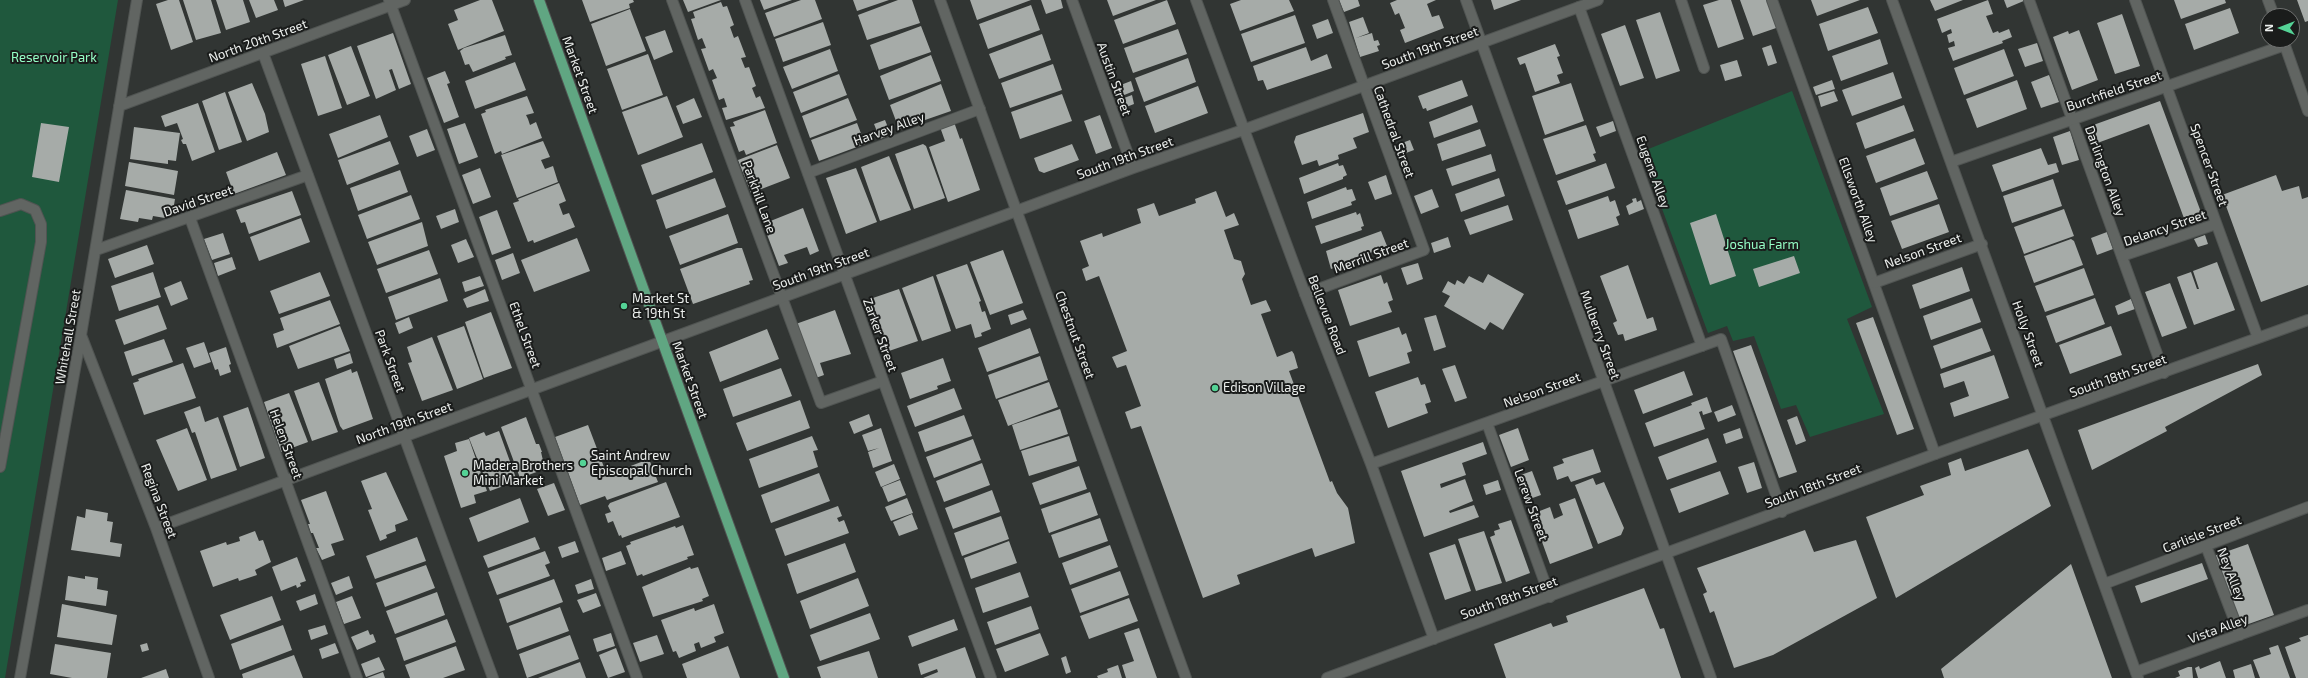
<!DOCTYPE html>
<html>
<head>
<meta charset="utf-8">
<style>
	body { margin:0 }
	#map { position:relative; width:2308px; height:678px; overflow:hidden; background:#313533; font-family:"Exo 2",sans-serif }
	canvas { display:block }
	.north { position:absolute; left:2260px; top:8px; width:40px; height:40px; box-sizing:border-box; background:#1a1c1b; border:1px solid #6e706f; border-radius:50%; rotate:270deg; font-size:11px; font-weight:700; line-height:16px; text-align:center; color:#ecefed }
	.north::after { content:''; display:block; margin:auto; width:14px; height:18px; background:#54d396; clip-path:polygon(50% 0,100% 100%,50% 72%,0 100%) }
</style>
</head>
<body>
<div id="map">
<canvas width="2308" height="678"></canvas>
<div class="north">N</div>
</div>
<script>
const context = document.querySelector('canvas').getContext('2d');
context.lineJoin = 'round';
function fillPath(path, color) {
  context.fillStyle = color;
  context.fill(path, 'evenodd');
}
function shape(rows) {
  const path = new Path2D();
  for (const r of rows) {
    path.moveTo(r[0], r[1]);
    for (let i = 2; i < r.length; i += 2) path.lineTo(r[i], r[i + 1]);
  }
  return path;
}
function trace(path, color, width, dash) {
  context.strokeStyle = color;
  context.lineWidth = width;
  context.lineCap = dash ? 'butt' : 'round';
  context.setLineDash(dash || []);
  context.stroke(path);
}
function label(font, color, halo, rows, align = 'center') {
  context.font = font + ' "Exo 2",sans-serif';
  context.lineWidth = 4;
  context.setLineDash([]);
  context.textBaseline = 'middle';
  context.strokeStyle = halo;
  context.fillStyle = color;
  for (const [text, x, y, turn = 0] of rows) {
    context.save();
    context.translate(x, y);
    context.rotate((+turn || 0) * Math.PI / 180);
    context.textAlign = isNaN(turn) ? turn : align;
    if (halo) context.strokeText(text, 0, 0);
    context.fillText(text, 0, 0);
    context.restore();
  }
}
fillPath(shape([
	[0,0,118,0,5,678,0,678],
	[1792,91,1872,307,1847,319,1884,414,1810,437,1796,405,1781,409,1754,336,1733,341,1727,326,1708,333,1641,152]
]), '#1f583d');
fillPath(shape([
	[168,0,179,0,193,42,171,50,156,4],
	[183,0,211,0,221,33,196,40],
	[216,0,243,0,250,22,226,30],
	[249,0,274,0,278,10,256,18],
	[283,0,304,0,285,7],
	[480,0,492,0,504,31,458,50,448,24,458,20,454,10],
	[582,0,633,0,634,2,629,4,630,8,590,22],
	[683,0,721,0,688,12],
	[760,0,792,0,764,10],
	[801,0,815,0,822,19,774,37,765,13],
	[853,0,889,0,857,11],
	[898,0,912,0,920,23,867,40,858,15],
	[970,0,1031,0,977,20],
	[1041,0,1061,0,1063,8,1046,14],
	[1107,0,1156,0,1113,16],
	[1167,0,1176,24,1123,44,1114,20],
	[1241,0,1289,0,1294,11,1240,31,1230,4],
	[1339,0,1358,0,1360,6,1344,12],
	[1397,0,1436,0,1427,4,1432,17,1439,15,1444,28,1405,43,1400,30,1405,28,1399,13,1395,15,1390,3],
	[1491,0,1521,0,1494,10],
	[1719,0,1731,0,1744,39,1718,48,1703,5],
	[1740,0,1769,0,1779,27,1753,36],
	[1811,0,1860,0,1817,16],
	[1930,0,1963,0,1935,11],
	[1988,0,1993,14,1986,16,1993,33,1998,31,1999,33,2009,29,2012,37,2002,41,2003,43,1953,61,1948,48,1955,46,1954,41,1949,43,1947,35,1952,33,1951,29,1942,33,1937,19],
	[2004,0,2026,0,2007,8],
	[2174,0,2225,0,2226,3,2181,19],
	[2297,0,2308,0,2308,21,2305,22],
	[721,2,723,7,727,6,734,25,730,27,734,38,738,36,746,57,741,58,745,68,749,67,756,86,752,88,756,98,760,96,765,108,726,120,722,108,727,107,724,98,719,100,712,80,717,78,713,69,709,71,701,49,706,48,702,38,698,40,691,19,695,18,693,12],
	[1031,5,1040,30,988,49,979,24],
	[1868,7,1878,33,1828,51,1819,24],
	[2230,8,2239,33,2194,50,2185,24],
	[630,9,646,51,606,66,591,24],
	[1660,12,1680,71,1656,79,1636,20],
	[2122,14,2140,66,2115,74,2097,23],
	[1295,15,1305,43,1251,62,1241,34],
	[1363,17,1369,33,1356,38,1372,33,1374,41,1378,40,1380,45,1377,46,1379,51,1360,57,1349,22],
	[1328,19,1333,33,1317,39,1312,25],
	[823,22,831,45,783,62,775,39],
	[1625,25,1644,78,1620,86,1601,34],
	[921,26,931,52,879,70,870,45],
	[1178,29,1187,54,1133,73,1124,48],
	[665,30,673,52,654,60,645,37],
	[2079,30,2098,80,2072,90,2053,37,2068,31,2069,34],
	[393,33,411,84,399,89,392,69,389,70,396,90,376,99,357,46],
	[1042,34,1051,60,999,79,989,54],
	[505,35,512,55,505,57,506,59,473,72,469,64,465,65,460,51,464,48],
	[1880,39,1888,64,1841,81,1832,56],
	[2037,43,2043,61,2025,67,2018,49],
	[1555,44,1560,56,1557,57,1563,73,1557,75,1560,83,1535,92,1525,63,1520,65,1517,58],
	[1771,45,1777,63,1768,66,1762,48],
	[351,46,370,96,347,105,328,55],
	[1306,47,1311,61,1327,54,1332,68,1267,90,1263,80,1258,81,1253,66],
	[830,49,838,71,792,89,783,67],
	[2004,49,2014,76,1964,95,1954,68],
	[648,54,663,95,622,110,607,69],
	[931,55,941,81,889,100,880,76],
	[325,56,342,108,318,116,301,64],
	[1188,58,1196,82,1144,102,1135,78],
	[1737,60,1742,76,1725,81,1720,65],
	[515,62,526,90,475,109,465,81],
	[1053,64,1062,90,1010,108,1001,83],
	[445,71,450,83,447,84,459,117,444,123,427,78],
	[1893,72,1902,98,1852,116,1842,90],
	[839,74,847,95,801,113,793,92],
	[2049,75,2059,102,2041,108,2031,82],
	[1462,80,1468,96,1427,111,1426,108,1423,109,1418,96],
	[1832,80,1835,89,1816,95,1813,87],
	[2017,80,2027,109,1977,128,1966,99],
	[1131,81,1134,91,1117,98,1113,88],
	[252,83,265,114,269,132,247,141,228,92],
	[1571,83,1584,121,1545,135,1532,96],
	[941,84,951,111,899,129,890,105],
	[1198,86,1208,113,1155,133,1145,106],
	[1834,91,1838,101,1821,107,1818,96],
	[225,92,242,142,219,150,202,101],
	[1062,94,1072,121,1020,139,1011,112],
	[1132,95,1134,104,1119,110,1116,101],
	[527,96,534,113,526,115,528,119,530,125,536,122,542,138,502,154,501,151,495,154,481,114,486,112,485,110],
	[667,96,683,137,638,155,622,112],
	[694,98,702,117,683,124,676,106],
	[848,98,857,120,810,138,802,116],
	[2160,101,2202,215,2185,221,2149,124,2092,145,2085,128],
	[198,103,215,152,192,161,186,144,183,144,181,140,183,139,177,123,165,127,161,116],
	[1472,105,1478,122,1434,138,1429,122],
	[1904,105,1914,131,1865,149,1856,123],
	[765,110,777,143,746,155,744,150,739,152,730,127,735,126,733,122],
	[1363,113,1369,132,1353,138,1357,148,1338,155,1339,159,1319,166,1317,160,1302,165,1294,142,1296,136],
	[380,115,388,137,338,158,329,134],
	[1100,115,1112,148,1096,154,1084,121],
	[885,120,891,135,880,139,874,124],
	[1613,121,1616,131,1600,137,1596,127],
	[954,122,960,139,962,138,980,190,948,202,929,147,945,141,940,127],
	[41,123,69,127,59,182,32,177],
	[465,123,478,157,459,164,447,129],
	[857,123,865,144,819,161,811,140],
	[1586,125,1596,153,1593,154,1596,161,1556,175,1543,139],
	[134,127,180,133,176,161,168,160,168,164,130,159],
	[427,129,435,150,417,157,409,136],
	[1480,129,1486,146,1442,161,1437,144],
	[2070,131,2079,160,2062,165,2053,137],
	[1915,138,1925,164,1876,183,1866,156],
	[1410,140,1414,150,1398,156,1394,146],
	[390,141,399,164,347,185,338,160],
	[543,141,550,157,541,160,545,169,553,166,558,182,517,198,501,155],
	[702,143,713,172,652,195,641,165],
	[923,144,926,146,945,198,914,209,895,154],
	[1072,144,1079,160,1044,173,1039,171,1034,158],
	[777,145,790,178,751,193,738,160],
	[2041,148,2048,165,2056,163,2059,172,2002,192,1992,165],
	[277,152,286,175,234,194,226,172],
	[1491,154,1496,171,1452,186,1446,169],
	[889,156,911,210,880,221,861,167],
	[129,162,178,171,174,195,125,186],
	[1338,163,1339,166,1343,165,1347,175,1343,177,1343,179,1304,194,1299,178],
	[1606,163,1615,188,1566,205,1557,181],
	[480,168,491,197,473,204,462,175],
	[856,168,877,222,846,234,826,178],
	[400,170,408,192,358,211,350,188],
	[1927,171,1938,199,1890,216,1880,188],
	[1386,175,1392,194,1375,200,1368,182],
	[2276,175,2282,191,2299,186,2302,199,2308,197,2308,285,2261,302,2222,195],
	[715,178,726,207,666,229,656,200],
	[1499,178,1505,196,1461,212,1455,194],
	[2053,179,2062,206,2012,223,2003,196],
	[559,183,566,201,559,204,560,207,563,215,569,213,575,227,534,243,533,240,528,242,513,203,519,201,518,199],
	[1346,187,1347,190,1352,189,1356,200,1351,202,1352,205,1312,219,1307,202],
	[1432,189,1439,207,1421,214,1414,196],
	[126,190,175,199,173,211,166,210,165,218,153,216,152,220,139,218,138,222,120,219],
	[292,191,301,215,249,234,245,222,241,223,236,210],
	[1216,191,1226,217,1234,213,1239,225,1224,230,1234,259,1241,261,1245,274,1242,279,1251,305,1266,300,1271,311,1261,314,1277,357,1292,351,1294,354,1298,368,1289,371,1330,482,1332,481,1337,493,1348,508,1355,543,1315,557,1312,548,1237,575,1240,584,1203,598,1141,426,1131,429,1125,412,1141,406,1126,365,1117,368,1112,357,1127,351,1099,276,1086,281,1082,269,1089,266,1080,241,1102,233,1103,237,1141,223,1137,209,1154,203,1159,216,1196,203,1195,199],
	[411,195,420,219,367,239,358,215],
	[1608,196,1610,202,1615,200,1620,215,1616,217,1619,225,1578,239,1568,210],
	[1636,198,1637,202,1641,200,1644,209,1629,215,1626,206,1633,202,1632,199],
	[1939,204,1949,232,1902,249,1891,221],
	[1508,205,1513,220,1470,235,1464,220],
	[803,208,819,251,810,255,807,247,784,255,788,263,779,266,763,224],
	[455,209,459,222,441,229,436,216],
	[2064,209,2074,236,2024,254,2014,227],
	[497,210,511,248,492,255,479,217],
	[1356,212,1357,215,1360,213,1364,226,1361,227,1362,230,1321,244,1315,226],
	[728,214,738,243,680,265,669,236],
	[1716,214,1736,276,1710,285,1690,223],
	[301,218,310,242,259,261,250,237],
	[422,222,428,246,377,265,368,242],
	[1381,231,1387,246,1331,269,1326,251],
	[2107,232,2113,249,2097,255,2091,238],
	[223,233,230,254,212,260,204,239],
	[2205,235,2208,244,2198,247,2194,239],
	[1448,237,1451,247,1434,253,1431,243],
	[577,238,590,271,534,292,521,260],
	[466,239,474,257,458,263,451,245],
	[2071,239,2074,241,2083,265,2034,283,2024,256],
	[147,245,154,264,115,278,108,259],
	[737,248,742,248,753,280,749,281,750,284,693,304,680,269],
	[429,250,438,274,386,293,377,269],
	[1003,250,1023,303,990,315,970,262],
	[513,253,520,273,502,280,495,260],
	[1794,256,1800,273,1759,287,1753,269],
	[232,257,236,269,218,276,214,263],
	[2217,262,2235,310,2194,325,2177,277,2191,272,2197,289,2199,289,2193,271],
	[1418,263,1423,279,1407,285,1401,268],
	[967,264,981,301,979,302,982,312,985,311,991,329,981,333,982,336,975,338,971,324,956,329,936,275],
	[1628,265,1647,319,1653,317,1657,330,1625,341,1623,334,1618,335,1613,323,1617,321,1600,276],
	[1962,267,1970,291,1920,309,1912,285],
	[2084,268,2094,295,2045,312,2035,286],
	[153,272,161,297,119,311,111,286],
	[320,272,330,296,279,314,270,291],
	[1488,274,1524,294,1503,330,1490,322,1485,330,1444,306,1450,296,1442,292,1448,281,1455,285,1457,280,1464,284,1469,276,1483,283],
	[1381,275,1384,284,1387,282,1393,300,1388,302,1392,312,1350,326,1338,290],
	[480,276,484,286,465,292,462,282],
	[933,276,951,331,922,341,902,288],
	[440,278,448,301,396,320,388,297],
	[181,281,188,299,171,306,164,288],
	[2170,283,2187,328,2162,337,2145,292],
	[485,289,489,301,467,308,463,299],
	[899,289,918,341,889,351,870,299],
	[1972,298,1981,322,1931,340,1923,316],
	[2095,298,2105,324,2056,343,2046,316],
	[2131,299,2135,309,2118,315,2115,306],
	[330,300,340,324,277,348,273,334,284,330,280,318],
	[158,305,167,329,124,345,115,320],
	[835,310,851,354,820,363,824,375,813,379,793,325],
	[1023,310,1027,319,1011,325,1008,315],
	[491,312,512,368,484,378,465,322],
	[1436,315,1446,347,1434,351,1424,318],
	[409,317,413,328,399,334,395,323],
	[1873,317,1914,429,1897,435,1856,323],
	[340,326,350,351,298,369,289,346],
	[464,326,483,379,457,389,437,336],
	[2111,326,2122,355,2070,374,2059,345],
	[1399,327,1402,335,1406,333,1412,351,1407,353,1410,363,1369,377,1357,341],
	[1030,328,1039,353,987,372,978,348],
	[1982,328,1991,351,1941,369,1933,346],
	[767,329,779,359,720,382,709,352],
	[432,337,453,390,422,401,408,363,412,362,407,347],
	[164,339,173,362,132,376,124,352],
	[204,342,211,362,194,368,186,348],
	[1751,345,1797,472,1779,478,1733,351],
	[226,347,231,364,229,365,231,372,220,376,218,369,215,370,209,353],
	[350,353,353,363,337,369,334,359],
	[1994,355,2009,398,1954,417,1950,403,1969,396,1964,381,1944,388,1940,374],
	[1040,356,1048,380,996,399,988,375],
	[943,358,951,381,937,386,938,389,910,399,901,373],
	[183,363,196,398,144,415,133,383,139,381,138,379],
	[2258,364,2262,375,2165,427,2167,431,2092,470,2078,430],
	[1455,365,1467,398,1455,402,1442,369],
	[781,368,792,396,733,417,723,389],
	[351,369,352,373,357,371,373,419,343,430,340,426,325,379],
	[1684,371,1693,395,1643,414,1634,390],
	[1418,377,1421,385,1425,384,1431,402,1425,404,1428,413,1388,428,1375,392],
	[319,382,338,432,312,441,294,391],
	[1049,382,1058,407,1008,426,998,400],
	[954,388,962,409,915,427,907,406],
	[289,393,308,442,281,452,264,402],
	[1707,397,1712,412,1703,415,1702,411,1699,412,1705,429,1654,447,1645,423,1692,405,1691,403],
	[800,400,810,428,747,451,736,423],
	[1732,405,1736,415,1718,422,1714,412],
	[200,406,205,422,218,417,237,470,211,479,195,432,192,433,184,412],
	[248,407,265,458,240,467,223,416],
	[1060,409,1068,434,1020,450,1012,425],
	[869,414,873,426,854,434,849,422],
	[964,415,972,436,925,452,918,432],
	[1797,416,1806,441,1796,445,1787,420],
	[526,417,536,444,539,444,542,452,541,452,545,469,520,478,501,427],
	[588,425,607,475,649,459,658,482,607,500,605,496,580,505,555,437],
	[187,428,207,480,178,491,156,440],
	[881,428,892,461,873,468,868,452,879,448,868,451,862,435],
	[1518,428,1529,460,1511,467,1499,435],
	[1740,428,1743,438,1726,444,1723,434],
	[499,431,517,481,490,491,469,438,484,432,486,436],
	[812,436,818,450,813,451,818,467,759,488,749,459],
	[1069,436,1077,461,1029,476,1021,451],
	[1708,438,1717,462,1667,480,1658,457],
	[469,439,487,491,474,495,476,503,461,508,444,456,457,451,455,443],
	[973,439,981,460,934,478,926,457],
	[1483,442,1487,454,1462,463,1466,475,1440,484,1441,488,1465,479,1473,501,1449,511,1450,513,1474,505,1479,517,1424,537,1401,471],
	[1593,449,1601,472,1571,482,1568,476,1557,480,1553,467,1564,463,1562,459],
	[2028,449,2051,506,1896,598,1866,517,1924,495,1920,486,1951,475,1948,463,1961,458,1965,471],
	[1754,462,1762,488,1747,493,1738,467],
	[982,463,990,485,944,502,936,481],
	[894,464,900,479,881,487,875,472],
	[1079,466,1087,489,1040,505,1032,483],
	[1532,471,1541,495,1524,501,1515,477],
	[1720,471,1729,494,1679,513,1670,489],
	[386,472,408,520,395,525,396,531,386,535,387,538,380,541,368,510,372,509,361,481],
	[819,473,830,501,771,523,761,495],
	[1593,478,1596,485,1604,482,1624,528,1621,535,1598,544,1575,485],
	[900,480,906,495,888,502,882,487],
	[1498,480,1501,490,1486,495,1483,485],
	[666,482,680,517,622,538,621,535,619,536,613,521,608,523,605,514,611,512,608,506,610,503],
	[554,483,565,510,548,516,537,489],
	[992,490,1000,512,953,529,945,508],
	[326,491,344,540,331,544,335,555,322,560,316,548,319,548,313,533,311,533,308,524,310,524,301,500],
	[1090,492,1098,515,1049,533,1041,509],
	[520,498,529,522,478,542,469,518],
	[907,498,913,513,891,521,885,507],
	[1575,498,1593,548,1550,564,1532,514,1550,507,1554,519,1563,515,1559,504],
	[838,506,842,516,837,518,839,522,844,520,849,533,785,556,775,529],
	[86,509,108,513,107,521,113,522,110,542,122,544,120,557,71,550,77,516,85,518],
	[912,514,918,529,899,536,893,522],
	[1001,516,1009,539,962,556,954,533],
	[1100,518,1108,541,1059,558,1051,535],
	[1511,520,1530,573,1506,582,1490,537,1495,535,1494,531,1500,529,1498,524],
	[683,525,694,555,687,557,688,559,643,576,642,574,637,576,626,546,631,544,630,542,675,526,676,528],
	[1805,530,1814,552,1856,540,1877,598,1773,655,1734,668,1714,611,1710,613,1703,594,1707,592,1697,568],
	[255,531,259,541,263,540,271,562,255,570,257,575,239,581,238,578,213,587,200,551,226,542,227,545,240,541,239,537],
	[1484,531,1502,583,1476,591,1458,539],
	[417,537,426,561,375,579,366,556],
	[535,537,540,549,488,568,483,556],
	[575,541,579,552,562,558,558,547],
	[1009,541,1017,563,971,579,964,558],
	[845,543,856,572,797,594,787,564],
	[1455,544,1471,591,1445,600,1429,553],
	[2248,544,2274,615,2240,627,2214,556],
	[1110,545,1118,567,1070,585,1062,563],
	[545,551,550,563,545,565,550,576,497,595,488,572],
	[621,551,626,564,606,571,602,558],
	[297,557,306,581,300,583,301,586,297,588,296,585,281,591,272,567],
	[2202,563,2208,579,2141,603,2135,586],
	[2071,564,2112,678,1944,678,1941,669],
	[426,565,435,588,385,607,376,583],
	[690,567,691,569,698,567,709,596,702,599,703,601,653,617,642,587],
	[1120,571,1129,595,1080,613,1071,589],
	[1020,572,1029,597,983,613,975,588],
	[68,576,85,579,85,576,98,578,97,589,108,591,106,606,65,600],
	[349,576,353,588,336,595,331,583],
	[858,578,869,606,810,629,800,601],
	[554,579,563,602,507,623,499,599],
	[591,579,594,589,578,594,575,585],
	[1644,588,1660,629,1664,628,1681,678,1506,678,1494,644,1551,623,1553,627,1568,622,1566,616],
	[437,592,445,615,395,634,386,611],
	[596,593,601,606,583,613,577,600],
	[315,594,318,604,300,611,296,601],
	[272,596,281,620,230,640,220,615],
	[352,596,361,618,344,624,336,602],
	[1129,598,1138,621,1089,639,1080,616],
	[62,604,117,615,112,645,57,637],
	[714,604,724,633,714,637,716,642,701,648,699,642,694,644,696,651,679,658,676,651,673,652,661,620,694,608,695,611],
	[1031,606,1039,629,995,645,987,622],
	[560,607,569,631,517,650,509,626],
	[870,613,880,639,820,661,810,635],
	[447,619,456,642,404,661,396,638],
	[954,619,958,630,912,647,908,636],
	[283,625,292,650,240,670,231,644],
	[325,625,328,634,311,640,308,630],
	[1139,628,1157,678,1126,678,1122,665,1134,661,1124,633],
	[368,630,370,635,373,634,376,642,357,650,351,637],
	[611,633,615,646,597,652,593,639],
	[1040,633,1049,655,1005,672,996,649],
	[570,635,579,659,527,678,519,654],
	[657,635,664,654,640,662,633,643],
	[2308,635,2308,678,2296,678,2285,647,2301,641,2299,638],
	[147,643,149,650,142,652,140,645],
	[335,643,339,653,322,659,319,649],
	[55,644,111,653,107,678,72,678,50,674],
	[2278,645,2290,678,2260,678,2253,660,2271,654,2269,648],
	[456,646,465,670,443,678,410,678,405,665],
	[728,646,740,678,687,678,682,664],
	[965,647,976,678,923,678,938,672,937,669,921,675,918,664],
	[616,648,625,672,608,678,599,655],
	[869,651,878,678,821,678,817,667],
	[294,655,303,678,243,678,242,674],
	[1066,656,1071,672,1066,674,1061,658],
	[379,657,385,670,366,677,361,664],
	[2220,661,2226,678,2198,678,2195,668,2199,666,2200,669],
	[580,662,586,678,538,678],
	[2251,664,2255,678,2235,678,2233,670],
	[1118,665,1122,678,1098,678,1097,676,1108,672,1107,669],
	[2188,667,2192,667,2193,678,2175,678,2180,676,2178,671],
	[166,669,169,678,141,678],
	[383,672,385,678,367,678]
]), '#a6aba8');
const service = shape([
	[672,0,821,403,883,381],
	[1772,0,1935,454],
	[2029,0,2164,373],
	[1579,7,1702,346],
	[808,173,980,109],
	[1305,294,1424,250,1333,0],
	[1487,423,1550,597],
	[2206,546,2240,635],
	[2136,672,2308,610]
]);
const minor = shape([
	[389,0,637,678],
	[745,0,991,678],
	[940,0,1186,678],
	[1072,0,1133,168],
	[1196,0,1305,294,1371,464,1434,639],
	[1466,0,1711,678],
	[1681,0,1704,68],
	[1892,0,2138,678],
	[2135,0,2258,338],
	[2268,0,2274,16],
	[2283,40,2308,111],
	[263,53,493,678],
	[119,106,405,0],
	[1951,162,2285,45],
	[0,211,21,204,35,210,41,224,41,242,0,467],
	[190,218,357,678],
	[96,250,308,175],
	[2122,256,2216,224],
	[1874,283,1982,244],
	[81,335,156,528,209,678],
	[1371,464,1721,339,1782,512],
	[156,528,1133,168,1243,130,1598,0],
	[2104,584,2308,507],
	[20,678,81,335,137,0],
	[1327,678,1935,454,2308,320]
]);
const primary = shape([
	[539,0,784,678]
]);
trace(service, '#505452', 12);
trace(minor, '#505452', 12);
trace(primary, '#505452', 12);
trace(service, '#616562', 10);
trace(minor, '#616562', 10);
trace(primary, '#60a682', 10);
for (const [x, y, r, color] of [
	[624,306,4,"#54d396"],
	[1215,388,4,"#54d396"],
	[583,463,4,"#54d396"],
	[465,473,4,"#54d396"]
]) {
  const dot = new Path2D();
  dot.arc(x, y, r, 0, 2 * Math.PI);
  context.fillStyle = color;
  context.fill(dot);
  trace(dot, '#1a1c1b', 1.5);
}
label('13px', '#ecefed', '#1a1c1b', [
	["North 20th Street",258,41,-20],
	["South 19th Street",1430,48,-20],
	["Market Street",580,75,70],
	["Austin Street",1114,79,70],
	["Burchfield Street",2114,91,-19],
	["Harvey Alley",889,129,-20],
	["Cathedral Street",1394,132,70],
	["South 19th Street",1125,158,-20],
	["Spencer Street",2209,165,70],
	["Darlington Alley",2105,171,70],
	["Eugene Alley",1653,172,70],
	["Parkhill Lane",759,197,70],
	["Ellsworth Alley",1858,200,70],
	["David Street",198,201,-19],
	["Delancy Street",2165,228,-19],
	["Nelson Street",1923,251,-20],
	["Merrill Street",1371,256,-20],
	["South 19th Street",821,269,-20],
	["Bellevue Road",1327,315,69],
	["Holly Street",2028,334,70],
	["Ethel Street",525,335,70],
	["Zarker Street",880,335,70],
	["Chestnut Street",1075,335,70],
	["Mulberry Street",1600,335,70],
	["Whitehall Street",68,337,-80],
	["Park Street",390,361,70],
	["South 18th Street",2118,376,-20],
	["Market Street",690,380,70],
	["Nelson Street",1542,390,-20],
	["North 19th Street",404,423,-20],
	["Helen Street",286,444,70],
	["South 18th Street",1813,486,-21],
	["Regina Street",159,501,69],
	["Lerew Street",1531,505,70],
	["Carlisle Street",2202,534,-21],
	["Ney Alley",2231,574,69],
	["South 18th Street",1509,598,-20],
	["Vista Alley",2218,629,-20]
]);
label('13px', '#95fec6', '#1a1c1b', [
	["Reservoir Park",54,58],
	["Joshua Farm",1762,245]
]);
label('13px', '#ecefed', '#1a1c1b', [
	["Market St",632,299],
	["& 19th St",632,314],
	["Edison Village",1223,388],
	["Saint Andrew",591,456],
	["Episcopal Church",591,471],
	["Madera Brothers",473,466],
	["Mini Market",473,481]
], 'left');
</script>
</body>
</html>
